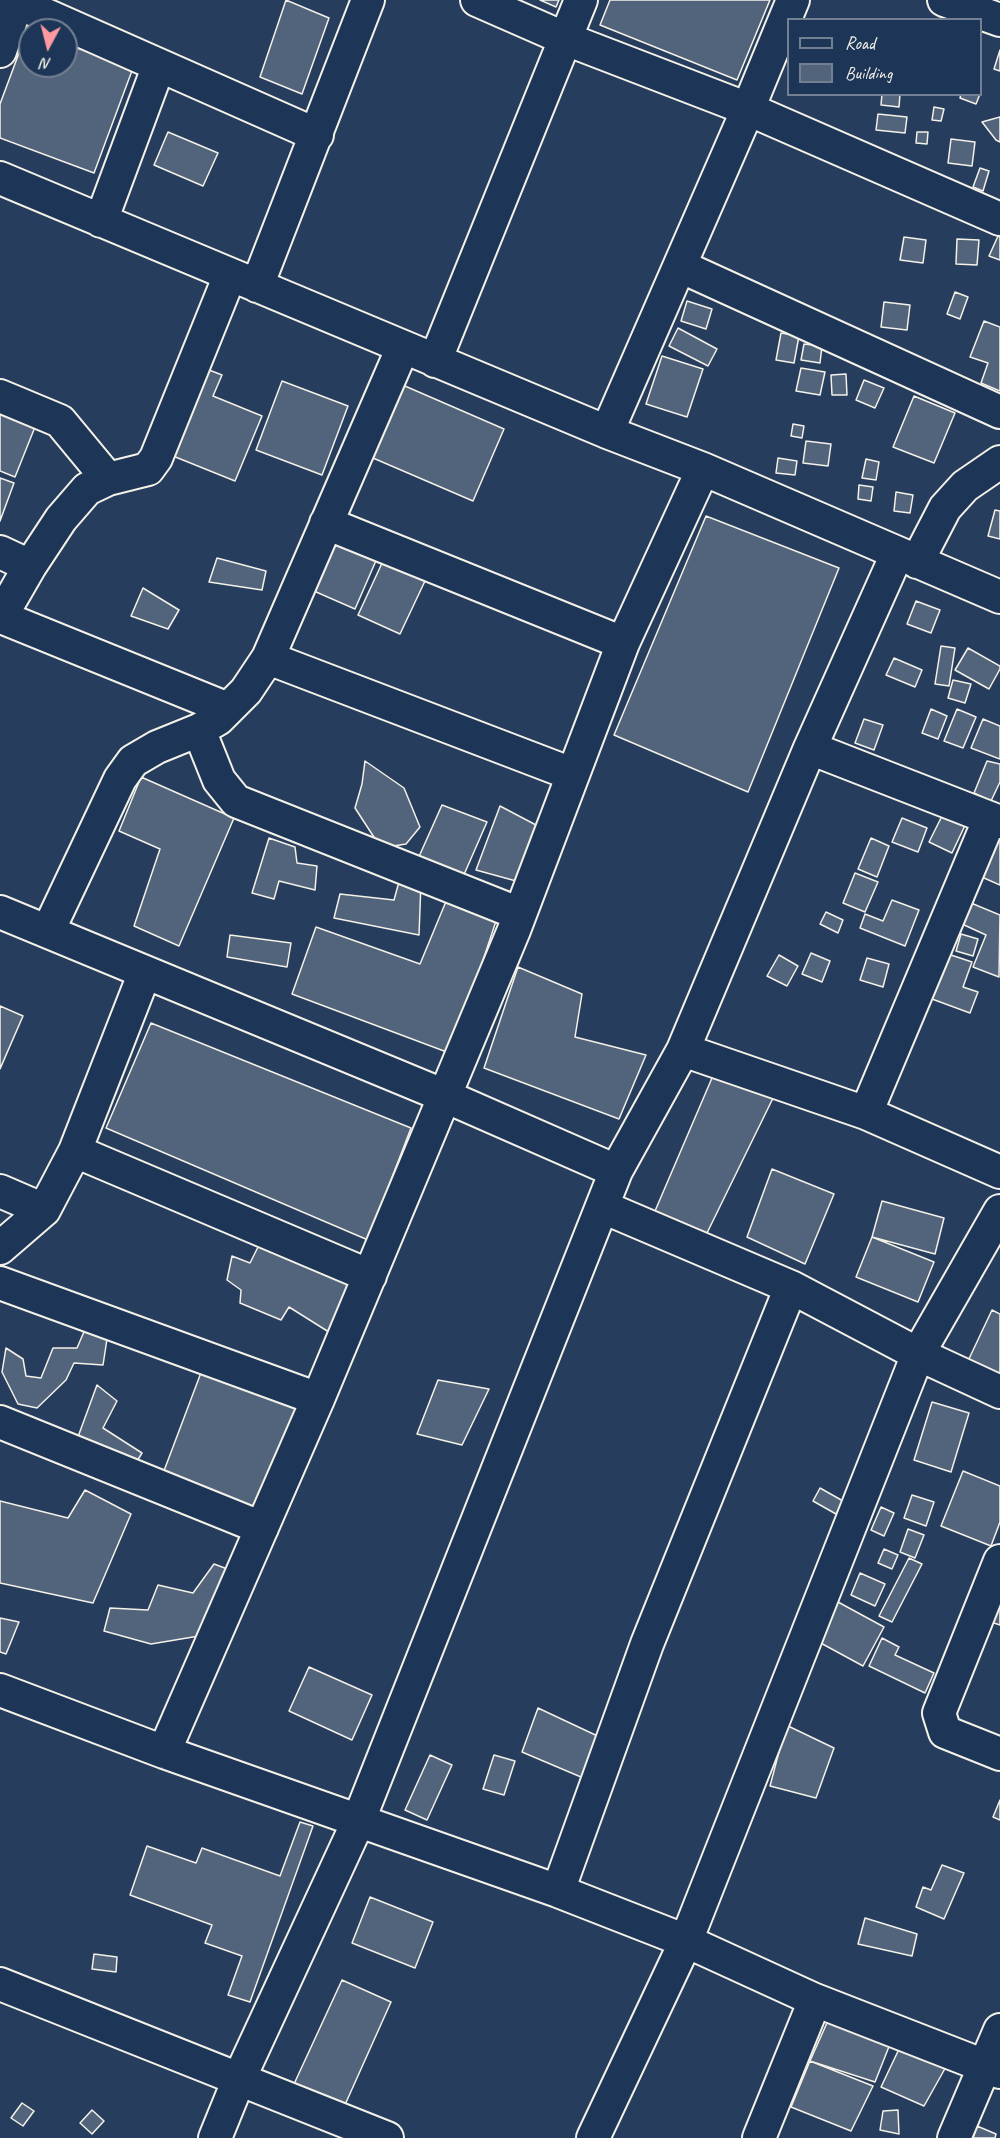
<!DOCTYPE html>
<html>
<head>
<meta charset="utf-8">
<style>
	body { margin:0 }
	#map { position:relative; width:1000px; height:2138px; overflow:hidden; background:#263d5d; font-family:Caveat,sans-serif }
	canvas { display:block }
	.legend { position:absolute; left:787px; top:18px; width:195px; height:78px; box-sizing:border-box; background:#1d3557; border:2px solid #738091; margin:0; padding:8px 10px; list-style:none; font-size:18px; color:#f4f1e8 }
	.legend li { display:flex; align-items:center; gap:12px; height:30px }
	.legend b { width:30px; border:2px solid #738091 }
	.north { position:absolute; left:18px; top:18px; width:60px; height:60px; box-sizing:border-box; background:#1d3557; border:2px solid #738091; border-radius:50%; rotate:187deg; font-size:16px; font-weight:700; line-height:24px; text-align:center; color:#f4f1e8 }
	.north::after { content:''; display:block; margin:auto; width:21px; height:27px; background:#ff9aa2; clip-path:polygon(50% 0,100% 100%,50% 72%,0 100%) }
</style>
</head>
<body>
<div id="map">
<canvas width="1000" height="2138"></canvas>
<ul class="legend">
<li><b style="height:8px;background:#1d3557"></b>Road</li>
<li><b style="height:16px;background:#52647b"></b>Building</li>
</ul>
<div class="north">N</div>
</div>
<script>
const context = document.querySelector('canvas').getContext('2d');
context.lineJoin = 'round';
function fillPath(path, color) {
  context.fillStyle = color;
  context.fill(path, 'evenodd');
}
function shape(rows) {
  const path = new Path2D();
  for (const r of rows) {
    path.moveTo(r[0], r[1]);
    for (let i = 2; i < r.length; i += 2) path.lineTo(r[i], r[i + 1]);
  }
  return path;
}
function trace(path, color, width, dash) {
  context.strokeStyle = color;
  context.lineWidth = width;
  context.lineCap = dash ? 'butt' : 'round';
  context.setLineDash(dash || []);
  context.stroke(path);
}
const building = shape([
	[286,0,329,18,302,94,260,77,286,0],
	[540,0,559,0,556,7,540,0],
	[610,0,770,0,737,80,600,25,610,0],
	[28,29,30,30,30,66,66,66,66,44,133,68,94,173,0,138,0,104,28,29],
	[1000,50,1000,71,994,69,1000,50],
	[882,94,900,94,899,107,881,105,882,94],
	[961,94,980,94,976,104,960,98,961,94],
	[934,107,944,109,941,121,932,120,934,107],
	[878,114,907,117,905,133,876,130,878,114],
	[1000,117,1000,142,996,140,982,122,1000,117],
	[168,132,218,153,203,186,154,165,168,132],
	[917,132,928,132,927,144,916,143,917,132],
	[951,139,975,142,972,166,948,163,951,139],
	[980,168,989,171,983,191,973,187,980,168],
	[998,236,1000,237,1000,260,989,256,998,236],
	[904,237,926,240,923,263,900,260,904,237],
	[957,239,979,240,977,265,956,264,957,239],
	[955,292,968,297,960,319,947,314,955,292],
	[687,301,712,309,706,329,681,321,687,301],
	[884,302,910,305,907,330,881,327,884,302],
	[984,321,1000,327,1000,391,981,383,988,363,970,357,984,321],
	[678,328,717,349,708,366,669,346,678,328],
	[781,333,799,336,794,363,776,360,781,333],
	[804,344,822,346,820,363,801,360,804,344],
	[662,356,703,369,687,417,646,404,662,356],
	[204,368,222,375,213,396,262,416,235,481,168,454,204,368],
	[801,368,825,372,820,395,796,391,801,368],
	[846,374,847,395,832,395,831,375,846,374],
	[864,380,884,388,875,408,856,400,864,380],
	[282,381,348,406,322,475,256,450,282,381],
	[398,383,504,429,473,501,366,455,398,383],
	[914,396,955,413,934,463,893,447,914,396],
	[0,414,35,427,15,477,0,471,0,414],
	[793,424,804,426,802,438,791,436,793,424],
	[806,441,831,444,828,466,803,463,806,441],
	[778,458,797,461,795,475,776,473,778,458],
	[866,459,879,462,876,480,862,478,866,459],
	[0,478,14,483,0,521,0,478],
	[859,485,873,487,871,501,858,499,859,485],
	[896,492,913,495,910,513,894,511,896,492],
	[995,510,1000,511,1000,539,988,536,995,510],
	[706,516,839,568,748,792,614,735,706,516],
	[330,536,378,556,355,609,307,588,330,536],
	[217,558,266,571,262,590,209,582,217,558],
	[383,561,425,581,400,634,358,615,383,561],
	[143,588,179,610,168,629,131,616,143,588],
	[916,601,940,610,931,633,907,624,916,601],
	[941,646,955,648,949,686,935,684,941,646],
	[968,648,1000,666,1000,669,989,689,955,670,968,648],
	[894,658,922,670,915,687,886,675,894,658],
	[953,680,971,684,965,703,948,698,953,680],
	[931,709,947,716,938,739,922,733,931,709],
	[957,709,976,717,963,748,944,741,957,709],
	[864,719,883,725,874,750,855,743,864,719],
	[983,719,1000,726,1000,759,971,748,983,719],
	[365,761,404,788,420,827,406,844,381,848,355,808,362,784,365,761],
	[987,761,1000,764,1000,782,991,801,974,793,987,761],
	[141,777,234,818,179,946,134,926,160,849,119,831,141,777],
	[442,805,487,822,459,886,413,870,442,805],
	[500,806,536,825,516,881,476,870,500,806],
	[946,808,968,819,952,853,929,842,946,808],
	[902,818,927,828,918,852,892,842,902,818],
	[1000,829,1000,885,975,874,1000,829],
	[269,838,295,847,297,863,317,866,315,890,279,881,274,899,252,893,269,838],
	[871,838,889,846,877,877,858,869,871,838],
	[855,873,878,882,865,912,843,903,855,873],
	[400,878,421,882,419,935,334,918,340,894,394,900,400,878],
	[447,899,496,921,452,1054,292,994,316,927,420,964,447,899],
	[892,900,919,910,905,946,860,928,865,914,883,921,892,900],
	[971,903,1000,915,999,977,973,967,986,935,962,924,971,903],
	[826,912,843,920,838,933,820,924,826,912],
	[961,934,978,939,973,956,956,951,961,934],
	[230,935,291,943,287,967,227,957,230,935],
	[811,953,830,961,822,982,802,974,811,953],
	[948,954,972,962,963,987,978,992,970,1013,932,999,948,954],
	[779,955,798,966,787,986,767,976,779,955],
	[867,958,889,964,883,987,860,980,867,958],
	[518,967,582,994,575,1037,646,1055,619,1119,484,1068,518,967],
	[0,1006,23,1016,0,1069,0,1006],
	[151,1023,411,1128,368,1240,106,1128,151,1023],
	[715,1071,777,1090,706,1235,655,1211,715,1071],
	[772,1169,834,1194,805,1264,747,1237,772,1169],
	[882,1201,944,1218,935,1254,872,1237,882,1201],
	[872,1237,934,1262,918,1302,856,1277,872,1237],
	[262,1239,354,1283,332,1334,289,1307,281,1320,240,1303,241,1290,227,1280,232,1256,250,1263,262,1239],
	[992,1310,1000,1314,1000,1378,967,1363,992,1310],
	[86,1327,107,1339,103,1365,74,1363,66,1380,37,1408,18,1404,2,1372,6,1348,23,1359,26,1376,41,1378,53,1348,77,1348,86,1327],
	[202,1370,298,1406,256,1511,159,1484,202,1370],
	[438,1380,489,1389,462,1445,417,1434,438,1380],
	[97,1385,117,1401,103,1428,142,1453,131,1471,75,1445,97,1385],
	[932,1402,969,1413,951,1472,914,1460,932,1402],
	[963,1471,1000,1486,1000,1522,991,1546,941,1526,963,1471],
	[820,1488,843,1501,836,1514,813,1501,820,1488],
	[85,1490,131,1514,93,1603,0,1583,0,1501,68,1518,85,1490],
	[912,1495,934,1502,926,1526,904,1518,912,1495],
	[881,1507,894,1513,884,1536,871,1530,881,1507],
	[908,1529,924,1535,915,1558,900,1552,908,1529],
	[884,1549,898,1555,892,1569,878,1563,884,1549],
	[909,1558,922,1564,892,1622,879,1616,909,1558],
	[214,1564,230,1570,199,1636,151,1644,104,1631,110,1608,148,1610,158,1585,193,1593,214,1564],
	[860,1573,885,1584,875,1606,851,1595,860,1573],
	[1000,1596,1000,1625,991,1622,1000,1596],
	[838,1602,884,1627,863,1666,817,1641,838,1602],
	[0,1618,19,1622,6,1654,0,1652,0,1618],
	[882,1638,899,1647,895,1655,934,1673,925,1693,869,1666,882,1638],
	[309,1667,372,1695,352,1740,289,1711,309,1667],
	[538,1708,606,1740,588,1780,522,1752,538,1708],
	[786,1725,834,1748,816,1798,770,1786,786,1725],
	[430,1755,452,1765,427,1820,405,1810,430,1755],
	[494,1755,515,1761,504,1795,483,1789,494,1755],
	[1000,1800,1000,1820,993,1817,1000,1800],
	[300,1822,313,1826,250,2002,228,1995,242,1956,205,1943,212,1925,130,1895,147,1846,196,1863,202,1848,280,1876,300,1822],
	[942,1865,964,1873,944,1919,916,1907,923,1887,931,1890,942,1865],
	[370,1897,433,1922,415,1968,352,1943,370,1897],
	[865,1918,917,1934,912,1956,858,1944,865,1918],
	[94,1954,117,1957,116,1972,92,1969,94,1954],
	[342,1980,391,2002,344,2107,294,2084,342,1980],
	[830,2016,892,2039,875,2082,810,2061,830,2016],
	[900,2047,947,2065,924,2106,881,2087,900,2047],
	[810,2061,873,2086,851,2131,791,2107,810,2061],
	[22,2103,34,2111,23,2126,11,2118,22,2103],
	[92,2110,104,2121,92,2134,80,2123,92,2110],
	[898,2110,899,2134,880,2130,883,2111,898,2110],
	[977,2126,996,2134,995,2138,973,2138,977,2126]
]);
fillPath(building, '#52647b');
trace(building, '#f4f1e8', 1.5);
const street = shape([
	[12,0,317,135],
	[477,0,566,39,748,109,1000,219],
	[944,0,1000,20],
	[0,51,17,3],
	[0,178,607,432,703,469,1000,597],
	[101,221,159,65],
	[680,266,1000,412],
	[257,286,368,0],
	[435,361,581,0],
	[0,396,60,421,108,479],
	[607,432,748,109,793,0],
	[326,523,623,643],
	[0,552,30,566],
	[917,562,945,508,965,486,1000,462],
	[1,617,228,709],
	[0,618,30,566,61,519,87,489,108,479,148,469,156,458,230,275],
	[268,658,572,774],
	[199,730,219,780,236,801,520,914],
	[810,748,1000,822],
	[0,912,445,1096,616,1171],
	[48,931,120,779,133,761,157,747,199,730,218,719,246,691,268,658,403,347],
	[683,1050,866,1113,1000,1172],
	[866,1113,990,818],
	[75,1151,370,1276],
	[0,1191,44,1210],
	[603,1207,791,1287,918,1354,1000,1392],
	[0,1248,44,1210,75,1151,145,972],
	[0,1283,318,1399],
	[0,1422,262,1528],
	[1000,1561,939,1713,945,1732,1000,1754],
	[0,1690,164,1752,558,1891,686,1941,815,2000,1000,2072],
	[164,1752,318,1399,514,930,623,643,703,469],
	[558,1891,647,1644,791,1287],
	[0,1984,387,2138],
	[215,2138,239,2079,358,1822,616,1171,683,1050,810,748,897,554],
	[593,2138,686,1941,918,1354,1000,1211],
	[759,2138,815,2000],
	[954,2138,1000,2030]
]);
trace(street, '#f4f1e8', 36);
trace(street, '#1d3557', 32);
</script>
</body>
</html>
